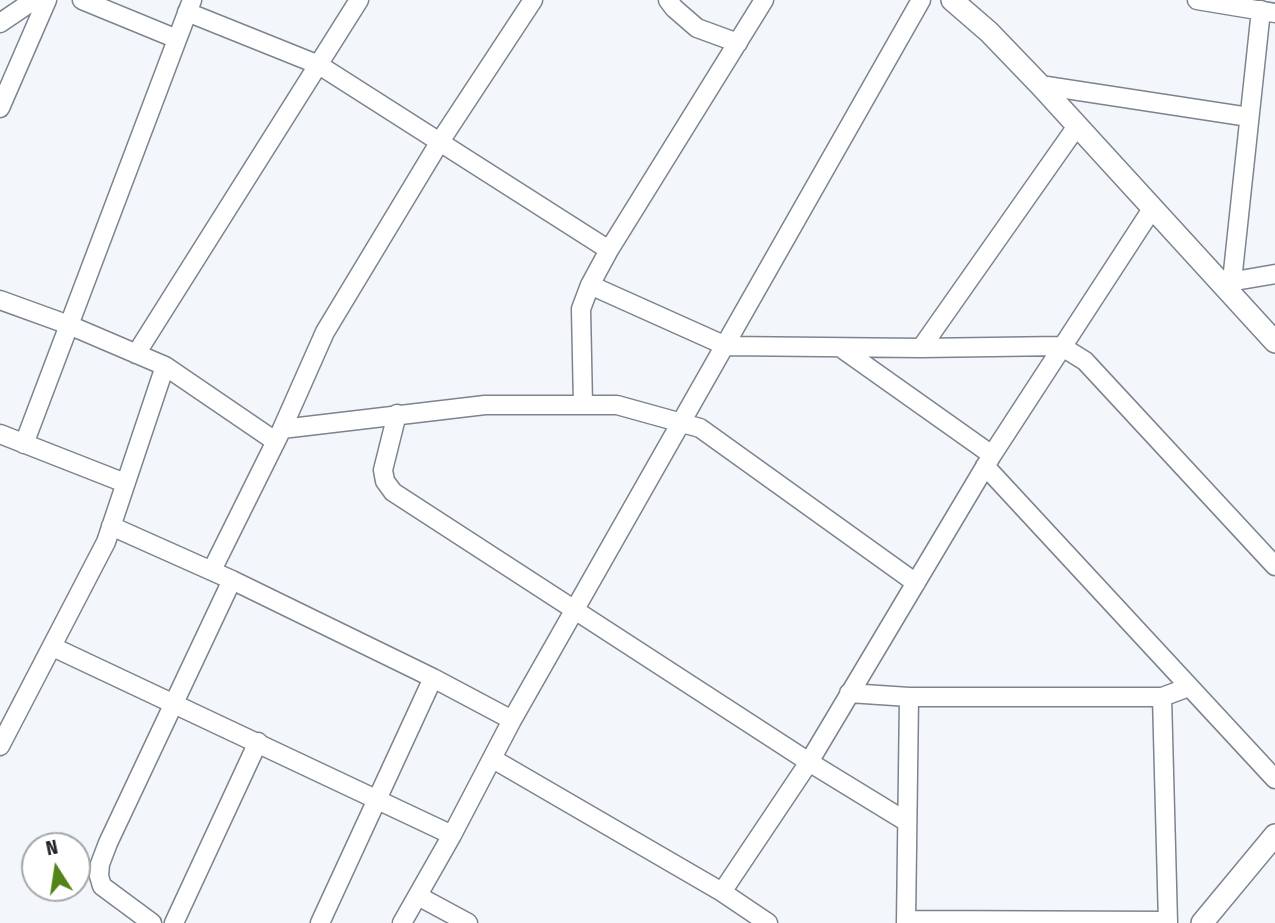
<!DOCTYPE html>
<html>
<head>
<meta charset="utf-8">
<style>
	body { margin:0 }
	#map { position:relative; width:1275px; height:923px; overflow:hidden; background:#f3f7fc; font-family:"Fira Sans Condensed",sans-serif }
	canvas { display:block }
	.north { position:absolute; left:21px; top:832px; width:70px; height:70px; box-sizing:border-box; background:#fff; border:2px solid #a5a7a9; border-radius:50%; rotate:348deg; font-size:19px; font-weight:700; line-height:28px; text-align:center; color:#1f2227 }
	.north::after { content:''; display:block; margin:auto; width:24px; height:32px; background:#528417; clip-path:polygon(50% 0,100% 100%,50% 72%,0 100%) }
</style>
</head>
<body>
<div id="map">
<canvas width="1275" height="923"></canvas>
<div class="north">N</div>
</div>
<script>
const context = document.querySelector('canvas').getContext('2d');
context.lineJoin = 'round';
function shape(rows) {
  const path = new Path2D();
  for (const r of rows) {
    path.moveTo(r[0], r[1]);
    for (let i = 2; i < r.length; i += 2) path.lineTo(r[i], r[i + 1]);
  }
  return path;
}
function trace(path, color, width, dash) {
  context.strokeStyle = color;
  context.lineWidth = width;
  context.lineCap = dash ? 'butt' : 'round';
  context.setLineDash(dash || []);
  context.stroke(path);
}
const minor = shape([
	[82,0,177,39],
	[668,0,674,8,697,28,738,43],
	[1197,0,1275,13],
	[187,12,319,65,609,250],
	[0,23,34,0],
	[1040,85,1249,117],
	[0,108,47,0],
	[1232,281,1261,10],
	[1223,283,1275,274],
	[590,285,726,346,921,348,1061,346,1085,361,1275,566],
	[0,300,69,325,165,366,275,441],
	[841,348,992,455],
	[921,348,1077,126],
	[136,354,359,0],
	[583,405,581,309,590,285,609,250,764,0],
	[397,414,383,470,385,481,393,492,809,762,907,822],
	[282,429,485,405,617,405,700,428,916,583],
	[0,434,125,483],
	[24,444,192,0],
	[985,466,1275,779],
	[111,526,232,580,433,678,512,720],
	[212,570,282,429,325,332,439,143,533,0],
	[53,647,452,835],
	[849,693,909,697,906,923],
	[909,697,1162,697,1189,687],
	[1162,697,1168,923],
	[0,746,106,542,165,366],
	[493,759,722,892,768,923],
	[722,892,809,762,992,455,1152,209],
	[418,896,468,923],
	[906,920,1167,921],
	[152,923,102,886,99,876,100,864,108,843,232,580],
	[174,923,258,742],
	[320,923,433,678],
	[402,923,452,835,512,720,921,0]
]);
const tertiary = shape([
	[952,0,989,32,1040,85,1275,342],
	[1202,923,1275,835]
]);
trace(minor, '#7b848f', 21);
trace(tertiary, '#7b848f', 24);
trace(minor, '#fff', 18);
trace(tertiary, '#fff', 21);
</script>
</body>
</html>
